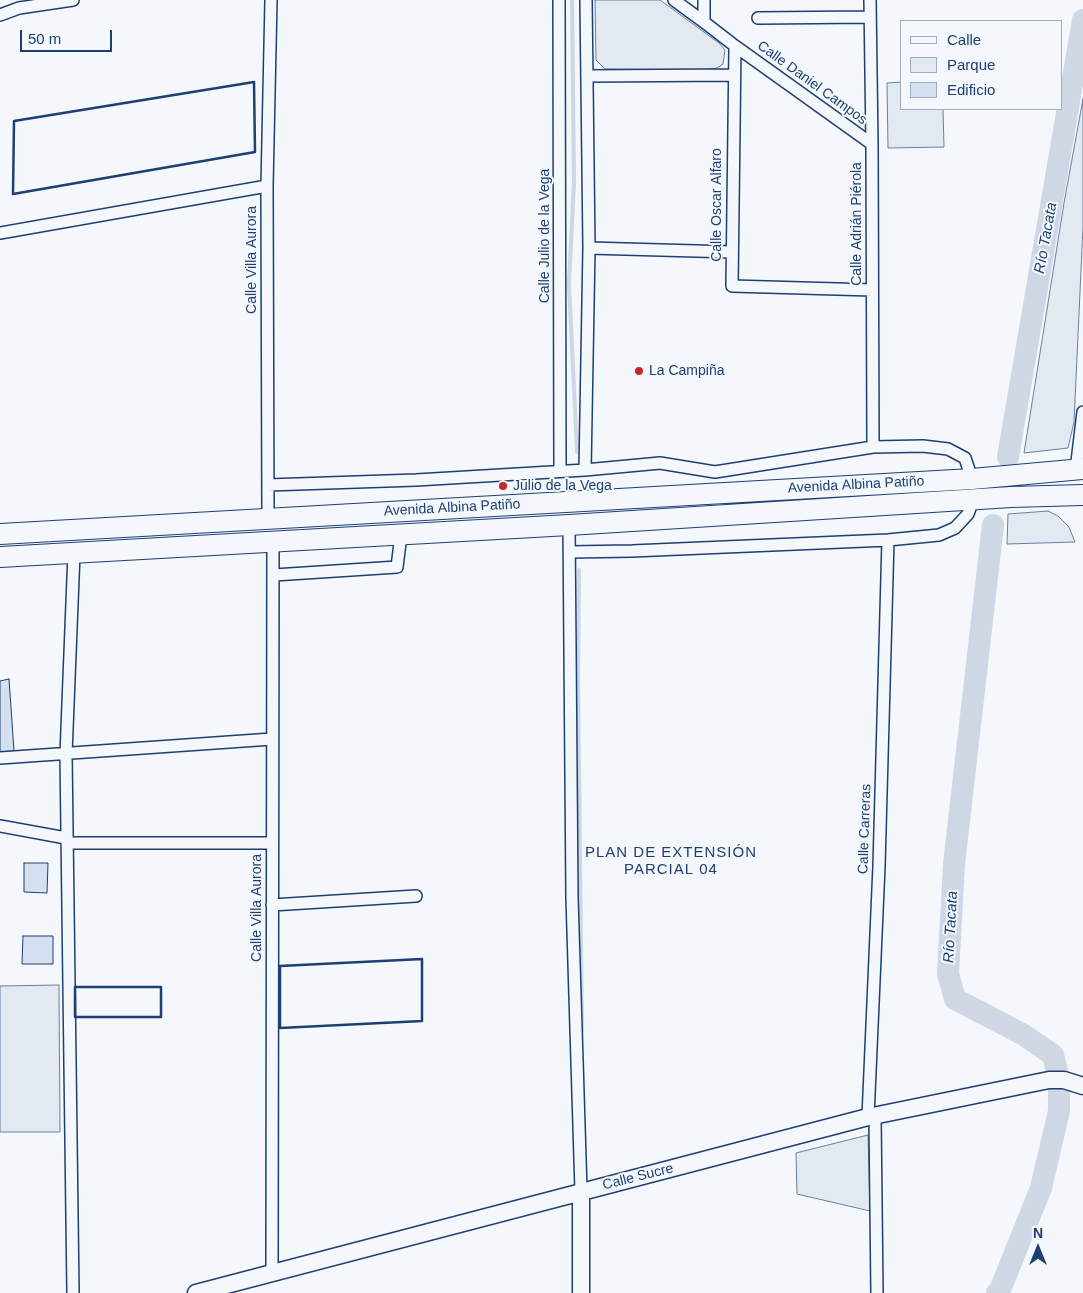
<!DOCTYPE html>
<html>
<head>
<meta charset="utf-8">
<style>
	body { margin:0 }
	#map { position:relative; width:1083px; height:1293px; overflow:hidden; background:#f4f7fb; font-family:Arial,sans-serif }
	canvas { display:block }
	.legend { position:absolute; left:900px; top:20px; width:162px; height:90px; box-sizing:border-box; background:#f4f7fb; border:1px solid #9eadc5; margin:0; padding:6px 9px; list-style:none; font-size:15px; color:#1d3f73 }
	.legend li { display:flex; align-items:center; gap:10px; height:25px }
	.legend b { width:25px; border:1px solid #9eadc5 }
	.north { position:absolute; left:1013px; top:1223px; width:50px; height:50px; -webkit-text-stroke:4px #f4f7fb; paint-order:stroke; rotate:0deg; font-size:14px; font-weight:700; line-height:20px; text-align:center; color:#1d3f73 }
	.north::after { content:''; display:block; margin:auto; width:18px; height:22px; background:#1d3f73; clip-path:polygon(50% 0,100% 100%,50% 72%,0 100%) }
	.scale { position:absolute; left:20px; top:30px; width:92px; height:22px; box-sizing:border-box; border:2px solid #1d3f73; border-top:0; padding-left:6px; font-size:15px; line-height:18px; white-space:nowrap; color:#1d3f73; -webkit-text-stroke:4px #f4f7fb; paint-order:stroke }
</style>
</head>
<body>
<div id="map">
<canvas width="1083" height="1293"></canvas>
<ul class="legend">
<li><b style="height:6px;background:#f4f7fb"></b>Calle</li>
<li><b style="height:14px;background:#e3e9f0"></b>Parque</li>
<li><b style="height:14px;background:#d5e0f0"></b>Edificio</li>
</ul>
<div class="north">N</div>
<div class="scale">50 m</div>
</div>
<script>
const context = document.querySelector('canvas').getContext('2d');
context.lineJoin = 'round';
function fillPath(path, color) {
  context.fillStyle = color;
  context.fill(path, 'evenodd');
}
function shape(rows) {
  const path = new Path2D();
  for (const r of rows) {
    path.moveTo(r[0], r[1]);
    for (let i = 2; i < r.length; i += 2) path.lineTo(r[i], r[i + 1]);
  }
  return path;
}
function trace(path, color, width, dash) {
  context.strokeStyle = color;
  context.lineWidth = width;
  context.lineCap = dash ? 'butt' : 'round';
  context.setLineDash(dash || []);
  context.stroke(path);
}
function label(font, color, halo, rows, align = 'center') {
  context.font = font + ' Arial,sans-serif';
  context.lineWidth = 4;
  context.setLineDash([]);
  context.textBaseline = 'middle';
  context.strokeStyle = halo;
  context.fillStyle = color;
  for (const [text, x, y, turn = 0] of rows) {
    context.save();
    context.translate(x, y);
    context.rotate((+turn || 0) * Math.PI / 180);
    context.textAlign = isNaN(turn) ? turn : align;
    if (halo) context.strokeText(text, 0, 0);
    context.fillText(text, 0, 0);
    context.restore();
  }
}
const green = shape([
	[595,0,660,0,719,43,725,50,723,64,717,68,705,70,605,69,596,60,595,0],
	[902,82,902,109,943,109,944,147,888,148,887,83,902,82],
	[1083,99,1083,227,1074,422,1068,448,1024,453,1064,203,1083,99],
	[1048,511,1058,516,1069,527,1075,542,1007,544,1008,514,1048,511],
	[59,985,60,1132,0,1132,0,986,59,985],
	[868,1135,870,1211,797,1194,796,1153,868,1135]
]);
fillPath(green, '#e3e9f0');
trace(green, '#687fa3', 1);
trace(shape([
	[572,0,574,182,569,284,577,452],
	[579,570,578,677,582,1031]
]), '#cfd7e4', 4);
trace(shape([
	[1008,457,1083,20],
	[993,525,954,864,948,974,955,999,1024,1035,1053,1055,1059,1079,1059,1111,1041,1188,1000,1290,997,1293]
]), '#cfd7e4', 22);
const building = shape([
	[9,679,14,751,0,752,0,681,9,679],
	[24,863,48,863,47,893,24,892,24,863],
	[23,936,53,936,53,964,22,964,23,936]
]);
fillPath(building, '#d5e0f0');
trace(building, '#1d3f73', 1);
const street = shape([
	[559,0,560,471],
	[674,0,704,22],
	[704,0,704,22,735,46,732,286,872,290],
	[870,0,872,144,873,447],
	[0,15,19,8,73,0],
	[758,18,870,17],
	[735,46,872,144],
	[587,76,733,75],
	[0,233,267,186],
	[589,248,732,252],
	[585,470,589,248,586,0],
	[1076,470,1083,412],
	[268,485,416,480,585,470,660,463,715,472,873,447,923,446,948,449,965,458,972,479],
	[268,519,267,186,271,0],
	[569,525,572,898,581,1191],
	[570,552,632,551,888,540,939,535,955,528,968,514,973,500],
	[274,575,397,567,401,535],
	[0,758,272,739],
	[0,826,66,838],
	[67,843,272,843],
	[272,905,416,896],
	[875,1116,877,1293],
	[868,1117,879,866,888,540],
	[272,1274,273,541],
	[73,1293,66,754,74,553]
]);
const secondary = shape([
	[581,1191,581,1293],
	[196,1293,868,1117,1049,1080,1064,1080,1083,1086]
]);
const highway = shape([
	[0,534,972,479,1083,469],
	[0,557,569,525,1011,497,1083,495]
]);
trace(street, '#1d3f73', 14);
trace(secondary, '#1d3f73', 19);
trace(highway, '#1d3f73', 22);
trace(street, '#f4f7fb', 11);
trace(secondary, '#f4f7fb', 16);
trace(highway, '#f4f7fb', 20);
trace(shape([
	[254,82,255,152,13,194,14,121,254,82],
	[422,959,422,1021,280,1028,280,966,422,959],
	[75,987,161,987,161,1017,75,1017,75,987]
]), '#1d3f73', 2.5);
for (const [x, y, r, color] of [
	[639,371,5,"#c62828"],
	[503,486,5,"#c62828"]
]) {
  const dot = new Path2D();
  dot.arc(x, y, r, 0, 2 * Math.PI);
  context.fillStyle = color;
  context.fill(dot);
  trace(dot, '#f4f7fb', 2);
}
label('14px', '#1d3f73', '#f4f7fb', [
	["Calle Daniel Campos",812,83,36],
	["Calle Oscar Alfaro",717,205,-90],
	["Calle Adrián Piérola",857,224,-90],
	["Calle Julio de la Vega",545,236,-90],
	["Calle Villa Aurora",252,260,-90],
	["Avenida Albina Patiño",856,485,-3],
	["Avenida Albina Patiño",452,508,-3],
	["Calle Carreras",865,829,-88],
	["Calle Villa Aurora",257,908,-90],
	["Calle Sucre",638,1177,-14]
]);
label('14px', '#1d3f73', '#f4f7fb', [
	["La Campiña",649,371],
	["Julio de la Vega",513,486]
], 'left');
label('italic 15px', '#1d3f73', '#f4f7fb', [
	["Río Tacata",1046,238,-80],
	["Río Tacata",951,927,-87]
]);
context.letterSpacing = '1px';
label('15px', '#1d3f73', '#f4f7fb', [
	["PLAN DE EXTENSIÓN",671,853],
	["PARCIAL 04",671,870]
]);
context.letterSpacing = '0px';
</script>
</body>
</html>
